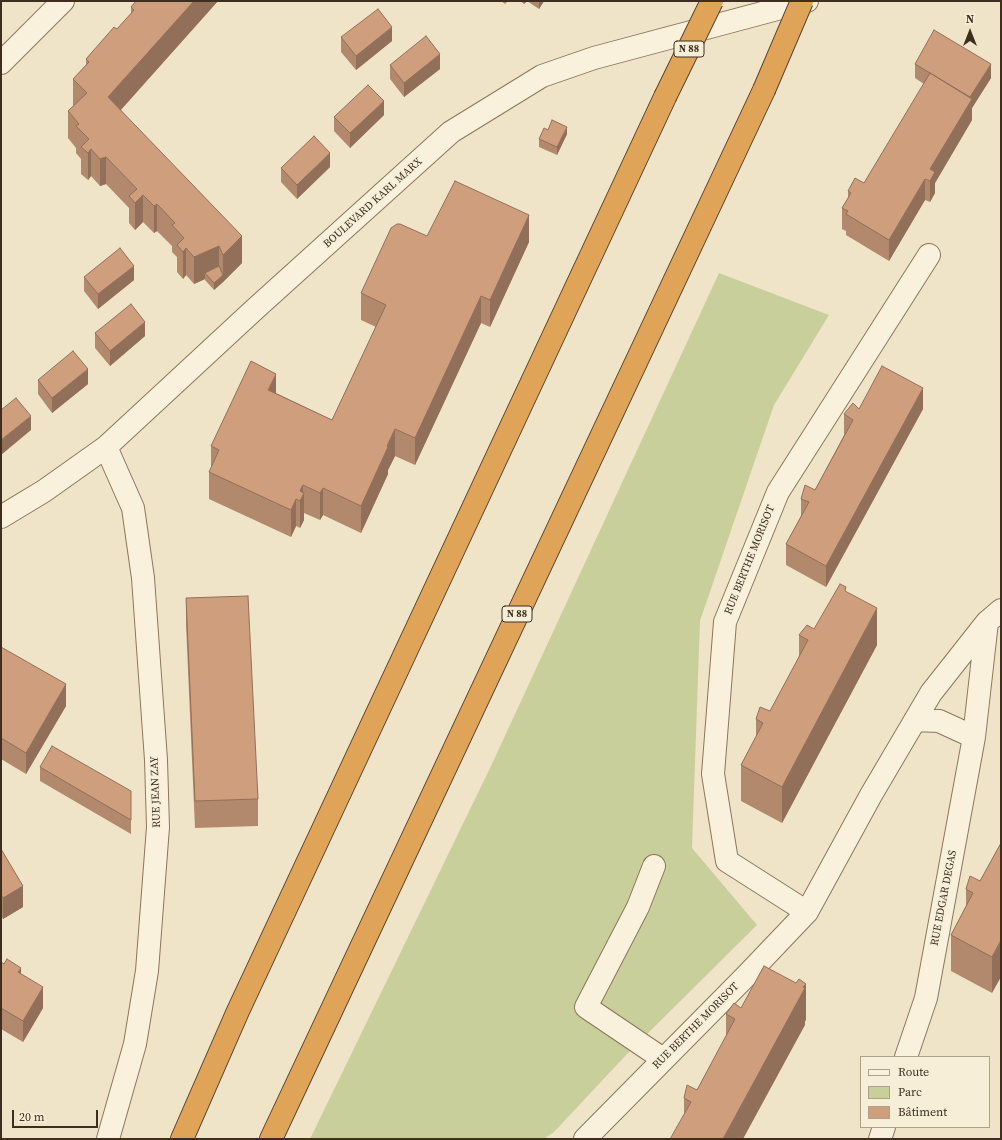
<!DOCTYPE html>
<html>
<head>
<meta charset="utf-8">
<style>
	body { margin:0 }
	#map { position:relative; width:1002px; height:1140px; overflow:hidden; background:#f0e4c8; font-family:"Source Serif 4",serif }
	canvas { display:block }
	.frame { position:absolute; inset:0; border:2px solid #3d2e20; pointer-events:none }
	.legend { position:absolute; left:860px; top:1056px; width:130px; height:72px; box-sizing:border-box; background:#f7eed8; border:1px solid #ada18e; margin:0; padding:5px 7px; list-style:none; font-size:12px; color:#3d2e20 }
	.legend li { display:flex; align-items:center; gap:8px; height:20px }
	.legend b { width:20px; border:1px solid #ada18e }
	.north { position:absolute; left:950px; top:12px; width:40px; height:40px; -webkit-text-stroke:3px #f7eed8; paint-order:stroke; rotate:0deg; font-size:11px; font-weight:700; line-height:16px; text-align:center; color:#3d2e20 }
	.north::after { content:''; display:block; margin:auto; width:14px; height:18px; background:#3d2e20; clip-path:polygon(50% 0,100% 100%,50% 72%,0 100%) }
	.scale { position:absolute; left:12px; top:1110px; width:86px; height:18px; box-sizing:border-box; border:2px solid #3d2e20; border-top:0; padding-left:5px; font-size:12px; line-height:14px; white-space:nowrap; color:#3d2e20; -webkit-text-stroke:3px #f7eed8; paint-order:stroke }
</style>
</head>
<body>
<div id="map">
<canvas width="1002" height="1140"></canvas>
<div class="frame"></div>
<ul class="legend">
<li><b style="height:5px;background:#faf1dc"></b>Route</li>
<li><b style="height:11px;background:#c9cf9b"></b>Parc</li>
<li><b style="height:11px;background:#cf9f7d"></b>Bâtiment</li>
</ul>
<div class="north">N</div>
<div class="scale">20 m</div>
</div>
<script>
const context = document.querySelector('canvas').getContext('2d');
context.lineJoin = 'round';
function fillPath(path, color) {
  context.fillStyle = color;
  context.fill(path, 'evenodd');
}
function shape(rows) {
  const path = new Path2D();
  for (const r of rows) {
    path.moveTo(r[0], r[1]);
    for (let i = 2; i < r.length; i += 2) path.lineTo(r[i], r[i + 1]);
  }
  return path;
}
function trace(path, color, width, dash) {
  context.strokeStyle = color;
  context.lineWidth = width;
  context.lineCap = dash ? 'butt' : 'round';
  context.setLineDash(dash || []);
  context.stroke(path);
}
function label(font, color, halo, rows, align = 'center') {
  context.font = font + ' "Source Serif 4",serif';
  context.lineWidth = 4;
  context.setLineDash([]);
  context.textBaseline = 'middle';
  context.strokeStyle = halo;
  context.fillStyle = color;
  for (const [text, x, y, turn = 0] of rows) {
    context.save();
    context.translate(x, y);
    context.rotate((+turn || 0) * Math.PI / 180);
    context.textAlign = isNaN(turn) ? turn : align;
    if (halo) context.strokeText(text, 0, 0);
    context.fillText(text, 0, 0);
    context.restore();
  }
}
fillPath(shape([
	[719,273,829,315,774,405,700,621,692,848,757,925,627,1054,554,1132,544,1139,310,1139,491,766]
]), '#c9cf9b');
const minor = shape([
	[1,63,63,1],
	[106,447,133,508,143,578,156,760,158,827,147,971,135,1044,108,1139],
	[1,517,44,491,106,447,255,309,451,132,542,76,594,58,807,1],
	[915,720,939,721,974,737],
	[654,866,638,907,586,1007,663,1059],
	[807,912,727,861,713,774,725,622,778,492,929,255],
	[906,1057,926,998,960,813,974,737,987,622],
	[585,1139,748,974,807,912,871,795,931,693,987,622,1001,610],
	[880,1139,884,1127]
]);
const highway = shape([
	[182,1139,238,1011,665,97],
	[271,1139,764,90]
]);
trace(minor, '#8d765c', 24);
trace(highway, '#5b4430', 24);
trace(minor, '#faf1dc', 22);
trace(highway, '#e0a458', 22);
const highwayBridge = shape([
	[764,90,802,1],
	[665,97,712,1]
]);
trace(highwayBridge, '#5b4430', 24, []);
trace(highwayBridge, '#e0a458', 22);
fillPath(shape([
	[136,1,218,1,121,110,242,263,223,282,214,290,205,280,205,279,194,284,186,275,183,279,177,272,177,257,172,252,172,246,157,231,154,233,143,222,135,230,129,223,129,208,106,184,100,186,91,176,88,180,81,174,81,159,76,153,76,148,68,138,68,111,73,106,73,79,86,65,86,59,117,29,131,14,131,7],
	[501,1,508,1,505,4],
	[520,1,544,1,539,9,527,1,524,4],
	[341,37,392,41,356,70,341,52],
	[915,64,991,78,972,108,972,120,935,183,935,193,930,202,925,200,889,261,846,235,846,231,842,229,842,208,848,199,848,191,864,183,924,84,915,78],
	[390,65,440,69,404,97,390,79],
	[384,115,350,148,334,131,334,117],
	[567,134,557,155,539,147,539,139],
	[330,167,297,199,281,182,281,168],
	[427,236,529,242,490,327,481,323,415,465,395,456,388,470,388,474,361,533,323,515,320,520,304,513,304,520,300,528,296,526,291,537,209,499,209,472,211,468,211,446,276,393,332,420,376,327,361,320,361,293],
	[84,277,134,280,98,309,84,291],
	[95,333,145,336,110,366,95,348],
	[38,380,88,384,52,413,38,394],
	[859,409,923,409,826,587,786,565,786,544,801,516,801,499,815,490,844,435,844,414],
	[846,592,877,645,782,823,741,801,741,765,756,737,756,719,770,711,799,657,799,635,814,629],
	[186,598,258,799,258,826,195,828,186,625],
	[1,647,66,706,26,774,1,759],
	[40,767,131,791,131,834,40,781],
	[1001,843,992,993,951,971,951,935,966,906,966,889,980,881],
	[1,849,23,907,3,919,1,916],
	[1,962,21,974,43,1008,23,1042,1,1029],
	[741,1008,806,1020,805,1021,805,1025,684,1115,684,1098,697,1090,726,1036,726,1014]
]), '#b2896c');
fillPath(shape([
	[194,1,218,1,108,124,108,97],
	[524,1,527,1,524,4],
	[539,1,544,1,539,9],
	[392,27,392,41,356,70,356,56],
	[440,54,440,69,404,97,404,83],
	[991,64,991,78,972,108,972,120,935,183,935,193,930,202,930,169,970,102,970,97],
	[384,101,384,115,350,148,350,133],
	[567,127,567,134,557,155,557,147],
	[91,149,91,176,88,180,88,153],
	[330,153,330,167,297,199,297,185],
	[106,157,106,184,100,186,100,159],
	[925,179,925,200,889,261,889,240],
	[143,195,143,222,135,230,135,203],
	[157,204,157,231,154,233,154,206],
	[529,215,529,242,490,327,490,300],
	[242,236,242,263,223,282,223,255],
	[219,246,219,273,205,273,205,279,194,284,194,257],
	[186,248,186,275,183,279,183,252],
	[134,266,134,280,98,309,98,294],
	[223,275,223,282,214,290,214,283],
	[481,296,481,323,415,465,415,438],
	[145,322,145,336,110,366,110,351],
	[88,369,88,384,52,413,52,398],
	[276,374,276,401,268,390],
	[923,388,923,409,826,587,826,566],
	[31,416,31,430,1,455,1,440],
	[395,429,395,456,388,470,388,474,361,533,361,506],
	[303,485,303,495,304,493,304,520,300,528,300,491],
	[323,488,323,515,320,520,320,493],
	[296,499,296,526,291,537,291,510],
	[877,608,877,645,782,823,782,787],
	[66,684,66,706,26,774,26,753],
	[23,886,23,907,3,919,3,898],
	[1001,940,1001,977,992,993,992,957],
	[21,968,21,989,18,972],
	[806,984,806,1020,805,1021,805,1025,743,1139,723,1139,803,987],
	[43,987,43,1008,23,1042,23,1021]
]), '#916f58');
const building = shape([
	[136,1,194,1,108,97,242,236,223,255,219,246,194,257,186,248,183,252,177,245,184,238,172,225,175,223,157,204,154,206,143,195,135,203,129,196,137,189,106,157,100,159,91,149,88,153,81,147,89,139,76,126,79,124,68,111,87,93,73,79,89,62,86,59,114,27,117,29,134,10,131,7,136,1],
	[378,9,392,27,356,56,341,37,378,9],
	[934,30,991,64,970,97,915,64,934,30],
	[426,36,440,54,404,83,390,65,426,36],
	[930,73,972,99,930,169,935,172,930,181,925,179,889,240,846,214,848,211,842,208,851,193,848,191,855,178,864,183,930,73],
	[368,85,384,101,350,133,334,117,368,85],
	[552,120,567,127,557,147,539,139,544,128,548,130,552,120],
	[314,136,330,153,297,185,281,168,314,136],
	[455,181,529,215,490,300,481,296,415,438,395,429,387,446,388,447,361,506,323,488,320,493,303,485,300,491,304,493,300,501,296,499,291,510,209,472,219,450,211,446,251,361,276,374,268,390,332,420,386,305,361,293,391,228,397,224,400,224,427,236,455,181],
	[120,248,134,266,98,294,84,277,120,248],
	[219,266,223,275,214,283,205,273,219,266],
	[131,304,145,322,110,351,95,333,131,304],
	[73,351,88,369,52,398,38,380,73,351],
	[882,366,923,388,826,566,786,544,809,502,801,499,805,485,815,490,853,420,844,414,853,403,859,409,882,366],
	[16,398,31,416,1,440,1,410,16,398],
	[840,584,846,587,845,591,877,608,782,787,741,765,763,723,756,719,760,707,770,711,808,640,799,635,807,625,814,629,840,584],
	[248,596,258,799,195,801,186,598,248,596],
	[1,647,66,684,26,753,1,738,1,647],
	[52,746,131,791,131,820,40,767,52,746],
	[1001,843,1001,940,992,957,951,935,973,893,966,889,970,876,980,881,1001,843],
	[1,849,23,886,3,898,1,895,1,849],
	[7,959,21,968,18,972,43,987,23,1021,1,1008,1,962,4,964,7,959],
	[764,966,796,983,799,979,806,984,803,987,805,988,723,1139,670,1139,691,1102,684,1098,687,1085,697,1090,735,1019,726,1014,734,1003,741,1008,764,966]
]);
fillPath(building, '#cf9f7d');
trace(building, '#916f58', 1);
for (const [x, y, w] of [
	[689,49,30],
	[517,614,30]
]) {
  const box = new Path2D();
  box.roundRect(x - w / 2, y - 8, w, 16, 3);
  context.fillStyle = '#f7eed8';
  context.fill(box);
  trace(box, '#3d2e20', 1);
}
label('bold 10px', '#3d2e20', null, [
	["N 88",689,49],
	["N 88",517,614]
]);
label('11px', '#3d2e20', '#f7eed8', [
	["BOULEVARD KARL MARX",373,203,-42],
	["RUE BERTHE MORISOT",750,560,-68],
	["RUE JEAN ZAY",156,792,-92],
	["RUE EDGAR DEGAS",944,898,-79],
	["RUE BERTHE MORISOT",696,1026,-45]
]);
</script>
</body>
</html>
